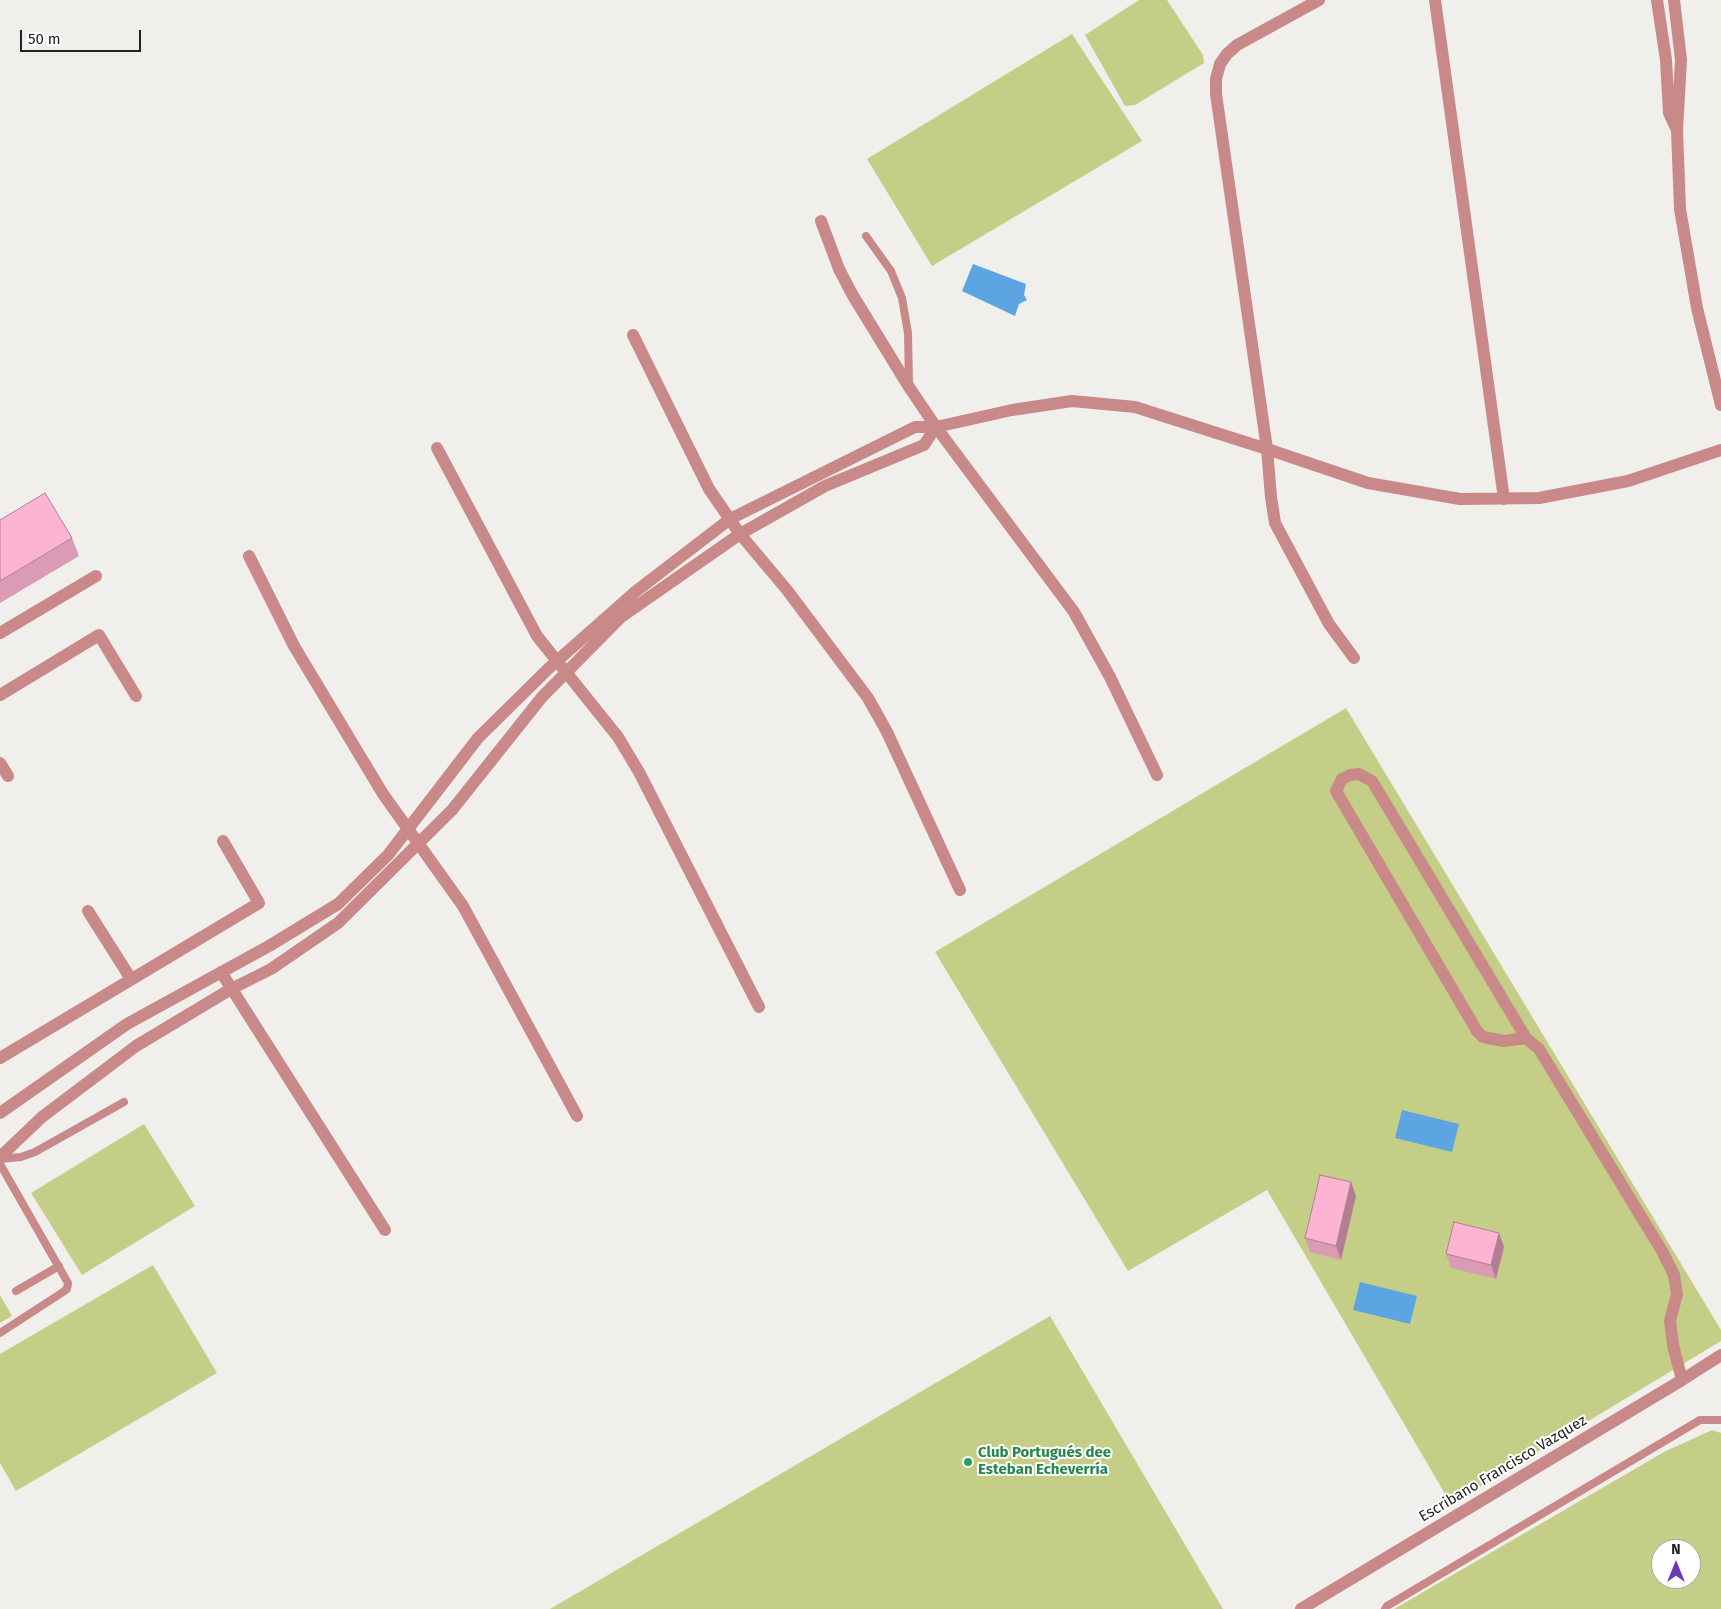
<!DOCTYPE html>
<html>
<head>
<meta charset="utf-8">
<style>
	body { margin:0 }
	#map { position:relative; width:1721px; height:1609px; overflow:hidden; background:#f0efec; font-family:"Fira Sans",sans-serif }
	canvas { display:block }
	.north { position:absolute; left:1651px; top:1539px; width:50px; height:50px; box-sizing:border-box; background:#fff; border:1px solid #a7a7a6; border-radius:50%; rotate:0deg; font-size:14px; font-weight:700; line-height:20px; text-align:center; color:#232221 }
	.north::after { content:''; display:block; margin:auto; width:18px; height:22px; background:#6b3ab2; clip-path:polygon(50% 0,100% 100%,50% 72%,0 100%) }
	.scale { position:absolute; left:20px; top:30px; width:121px; height:22px; box-sizing:border-box; border:2px solid #232221; border-top:0; padding-left:6px; font-size:15px; line-height:18px; white-space:nowrap; color:#232221; -webkit-text-stroke:4px #fff; paint-order:stroke }
</style>
</head>
<body>
<div id="map">
<canvas width="1721" height="1609"></canvas>
<div class="north">N</div>
<div class="scale">50 m</div>
</div>
<script>
const context = document.querySelector('canvas').getContext('2d');
context.lineJoin = 'round';
function fillPath(path, color) {
  context.fillStyle = color;
  context.fill(path, 'evenodd');
}
function shape(rows) {
  const path = new Path2D();
  for (const r of rows) {
    path.moveTo(r[0], r[1]);
    for (let i = 2; i < r.length; i += 2) path.lineTo(r[i], r[i + 1]);
  }
  return path;
}
function trace(path, color, width, dash) {
  context.strokeStyle = color;
  context.lineWidth = width;
  context.lineCap = dash ? 'butt' : 'round';
  context.setLineDash(dash || []);
  context.stroke(path);
}
function label(font, color, halo, rows, align = 'center') {
  context.font = font + ' "Fira Sans",sans-serif';
  context.lineWidth = 4;
  context.setLineDash([]);
  context.textBaseline = 'middle';
  context.strokeStyle = halo;
  context.fillStyle = color;
  for (const [text, x, y, turn = 0] of rows) {
    context.save();
    context.translate(x, y);
    context.rotate((+turn || 0) * Math.PI / 180);
    context.textAlign = isNaN(turn) ? turn : align;
    if (halo) context.strokeText(text, 0, 0);
    context.fillText(text, 0, 0);
    context.restore();
  }
}
fillPath(shape([
	[1139,0,1167,0,1203,55,1204,63,1135,105,1125,106,1085,35],
	[1072,34,1142,141,932,266,867,159],
	[1346,708,1721,1330,1721,1341,1451,1504,1267,1190,1128,1271,935,952],
	[144,1124,195,1206,82,1275,31,1193],
	[153,1265,217,1373,16,1491,0,1463,0,1354],
	[0,1295,12,1316,0,1323],
	[1050,1316,1223,1609,550,1609],
	[1712,1430,1721,1433,1721,1609,1394,1609,1664,1452],
	[1661,1549,1691,1549,1691,1579,1661,1579]
]), '#c5ce86');
fillPath(shape([
	[973,264,1026,284,1024,295,1027,300,1019,304,1015,316,962,291],
	[1402,1110,1459,1124,1452,1152,1395,1138],
	[1360,1282,1417,1296,1410,1324,1353,1310]
]), '#5da5e2');
trace(shape([
	[866,236,891,271,902,298,908,333,909,385],
	[0,1159,21,1157,35,1152,124,1102],
	[0,1164,68,1283,67,1289,63,1292,0,1333],
	[16,1291,59,1266],
	[1385,1609,1387,1606,1700,1420,1721,1420]
]), '#c98988', 8);
trace(shape([
	[1319,0,1237,45,1227,54,1220,64,1216,79,1216,94,1267,449,1271,497,1275,523,1329,624,1354,658],
	[1435,0,1504,499],
	[1657,0,1666,60,1669,113,1676,128],
	[1674,0,1681,60,1677,130,1680,209,1697,308,1721,405],
	[821,221,839,269,852,294,909,387,936,427,1074,612,1110,677,1157,775],
	[633,335,709,489,740,534,787,590,868,698,887,732,960,890],
	[437,448,537,636,618,737,639,772,759,1007],
	[249,556,294,646,383,794,463,906,577,1116],
	[0,633,96,576],
	[0,695,99,635,136,696],
	[0,763,8,776],
	[88,911,131,979],
	[221,972,385,1230],
	[1526,1038,1372,781,1359,774,1350,775,1342,779,1336,791,1477,1031,1483,1037,1504,1041,1526,1038,1539,1049,1662,1251,1674,1275,1677,1294,1670,1321,1673,1345,1682,1380],
	[0,1058,259,903,223,841],
	[0,1113,127,1024,269,946,338,904,388,855,478,738,549,668,635,592,730,519,915,427,936,427,1012,410,1072,401,1135,407,1267,449,1368,483,1460,499,1539,498,1628,481,1721,450],
	[0,1157,42,1117,136,1046,231,989,271,969,338,923,452,810,542,697,621,617,740,534,825,486,924,445,936,427],
	[1301,1609,1682,1380,1721,1355]
]), '#c98988', 12);
fillPath(shape([
	[0,520,72,538,79,556,0,603],
	[1351,1182,1356,1196,1341,1260,1310,1252,1305,1238],
	[1499,1233,1504,1247,1496,1279,1451,1268,1446,1254]
]), '#da9bb5');
fillPath(shape([
	[1351,1182,1356,1196,1341,1260,1336,1246],
	[1499,1233,1504,1247,1496,1279,1491,1265]
]), '#b17e94');
const building = shape([
	[45,493,72,538,0,581,0,520,45,493],
	[1320,1175,1351,1182,1336,1246,1305,1238,1320,1175],
	[1454,1222,1499,1233,1491,1265,1446,1254,1454,1222]
]);
fillPath(building, '#fdb4d3');
trace(building, '#b17e94', 1);
for (const [x, y, r, color] of [
	[968,1462,5,"#2e9e5b"]
]) {
  const dot = new Path2D();
  dot.arc(x, y, r, 0, 2 * Math.PI);
  context.fillStyle = color;
  context.fill(dot);
  trace(dot, '#fff', 2);
}
label('bold 15px', '#27864d', '#fff', [
	["Club Portugués dee",978,1453],
	["Esteban Echeverría",978,1470]
], 'left');
label('15px', '#232221', '#fff', [
	["Escribano Francisco Vazquez",1503,1469,-31]
]);
</script>
</body>
</html>
